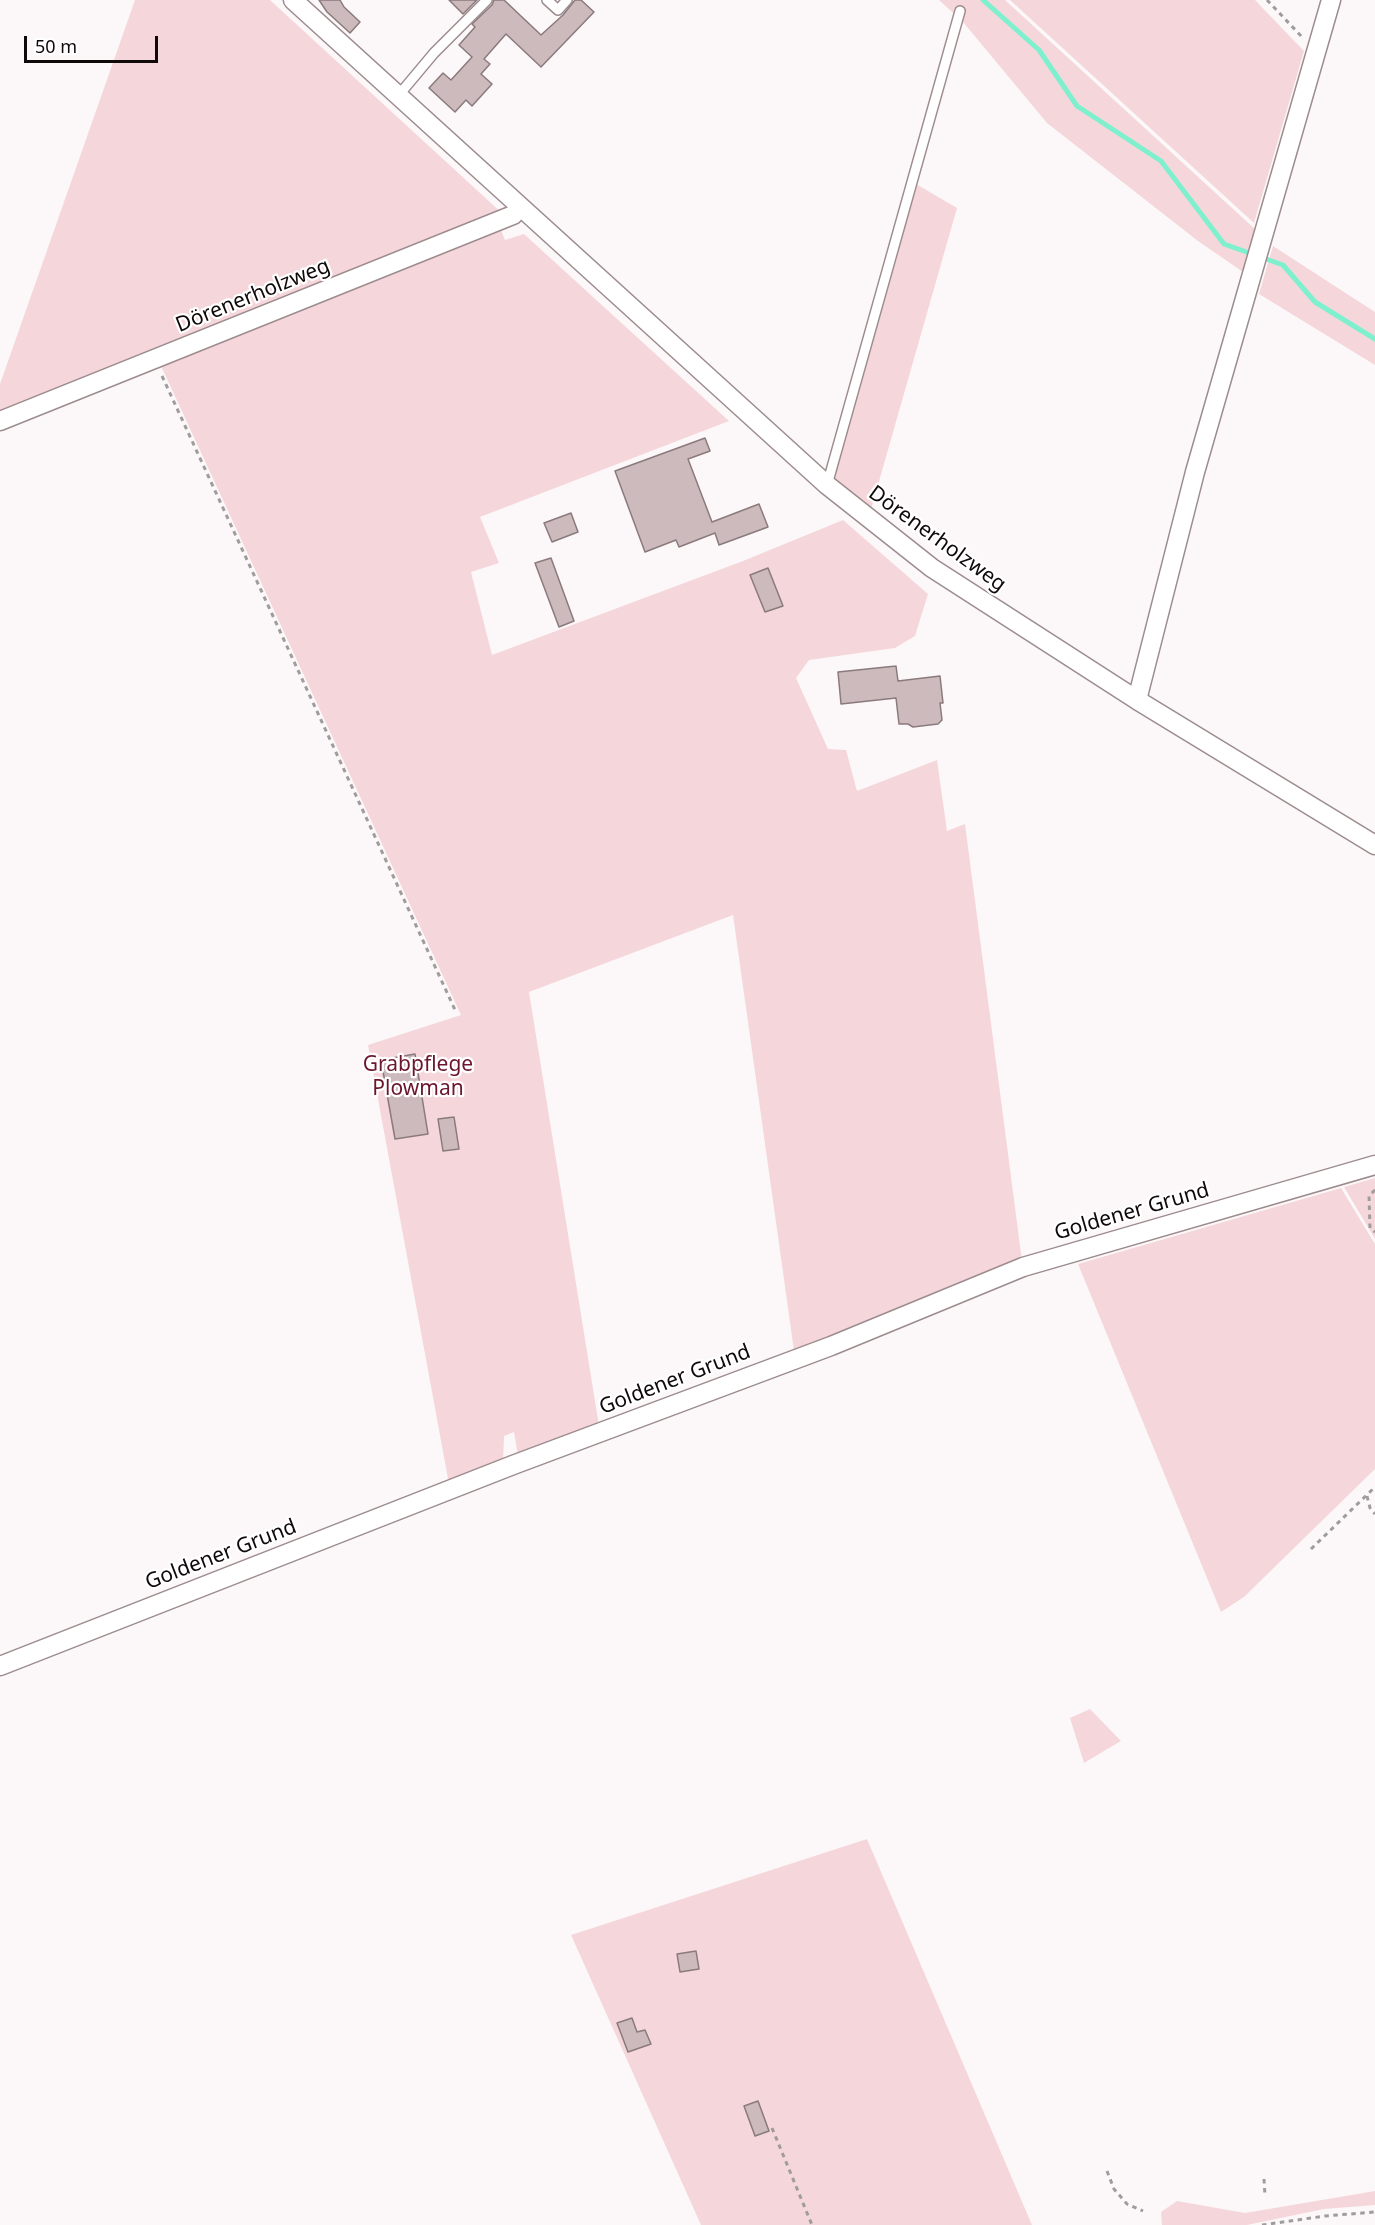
<!DOCTYPE html>
<html>
<head>
<meta charset="utf-8">
<style>
	body { margin:0 }
	#map { position:relative; width:1375px; height:2225px; overflow:hidden; background:#fcf8f9; font-family:"Noto Sans",sans-serif }
	canvas { display:block }
	.scale { position:absolute; left:24px; top:36px; width:134px; height:27px; box-sizing:border-box; border:3px solid #0f090a; border-top:0; padding-left:8px; font-size:18px; line-height:21px; white-space:nowrap; color:#0f090a; -webkit-text-stroke:4px #fff; paint-order:stroke }
</style>
</head>
<body>
<div id="map">
<canvas width="1375" height="2225"></canvas>
<div class="scale">50 m</div>
</div>
<script>
const context = document.querySelector('canvas').getContext('2d');
context.lineJoin = 'round';
function fillPath(path, color) {
  context.fillStyle = color;
  context.fill(path, 'evenodd');
}
function shape(rows) {
  const path = new Path2D();
  for (const r of rows) {
    path.moveTo(r[0], r[1]);
    for (let i = 2; i < r.length; i += 2) path.lineTo(r[i], r[i + 1]);
  }
  return path;
}
function trace(path, color, width, dash) {
  context.strokeStyle = color;
  context.lineWidth = width;
  context.lineCap = dash ? 'butt' : 'round';
  context.setLineDash(dash || []);
  context.stroke(path);
}
function label(font, color, halo, rows, align = 'center') {
  context.font = font + ' "Noto Sans",sans-serif';
  context.lineWidth = 4.5;
  context.setLineDash([]);
  context.textBaseline = 'middle';
  context.strokeStyle = halo;
  context.fillStyle = color;
  for (const [text, x, y, turn = 0] of rows) {
    context.save();
    context.translate(x, y);
    context.rotate((+turn || 0) * Math.PI / 180);
    context.textAlign = isNaN(turn) ? turn : align;
    if (halo) context.strokeText(text, 0, 0);
    context.fillText(text, 0, 0);
    context.restore();
  }
}
fillPath(shape([
	[135,0,270,0,504,215,0,412,0,384],
	[939,0,1005,0,1256,230,1243,272,1198,241,1047,123,963,22],
	[1010,0,1255,0,1304,51,1254,223],
	[916,184,957,208,870,513,829,480],
	[501,230,505,240,524,234,729,421,480,517,499,563,471,572,492,655,743,561,843,520,928,594,915,636,895,648,809,660,796,678,828,749,846,750,857,791,937,760,947,831,965,824,1022,1261,794,1351,733,915,529,992,599,1426,518,1456,514,1432,504,1436,503,1464,449,1484,368,1045,461,1015,161,366],
	[1273,246,1375,312,1375,365,1259,294],
	[1375,1178,1375,1239,1344,1187],
	[1341,1188,1375,1244,1375,1469,1244,1597,1221,1612,1078,1264],
	[1090,1709,1121,1741,1084,1763,1070,1718],
	[867,1839,1032,2225,701,2225,571,1935],
	[1375,2191,1375,2205,1324,2209,1247,2225,1162,2225,1161,2212,1177,2201,1245,2213]
]), '#f5d7db');
trace(shape([
	[983,0,1039,50,1077,106,1161,161,1224,244,1283,265,1315,302,1375,339]
]), '#7ef0cd', 5);
const building = shape([
	[319,0,340,0,344,7,360,22,350,33,327,12,319,0],
	[449,0,477,0,463,14,449,0],
	[494,0,504,0,541,35,563,15,575,0,581,0,594,12,541,67,506,34,484,59,490,64,481,74,492,84,472,106,466,100,455,112,429,88,443,73,451,80,472,57,459,45,475,27,472,24,492,5,494,0],
	[705,438,710,451,688,459,712,522,759,504,768,527,719,545,715,533,679,547,676,540,645,552,615,471,705,438],
	[571,513,578,532,552,542,544,523,571,513],
	[551,558,574,621,559,627,535,563,551,558],
	[768,568,783,606,765,612,750,575,768,568],
	[896,666,898,681,940,676,943,703,940,703,942,720,938,724,913,727,908,724,899,724,896,698,841,704,838,672,896,666],
	[415,1054,428,1134,395,1139,381,1060,415,1054],
	[454,1117,459,1149,443,1151,438,1119,454,1117],
	[696,1951,699,1969,680,1972,677,1954,696,1951],
	[632,2018,637,2032,645,2030,651,2044,628,2052,617,2023,632,2018],
	[758,2101,769,2131,755,2136,744,2106,758,2101]
]);
fillPath(building, '#ccbabc');
trace(building, '#8b7a7c', 1.5);
const service = shape([
	[547,0,558,10,567,0],
	[398,96,434,53,487,0],
	[827,485,960,11]
]);
const minor = shape([
	[293,0,827,485,932,568,1137,700,1375,845],
	[0,421,513,215,520,207],
	[1137,700,1195,472,1331,0],
	[0,1666,513,1465,831,1346,1023,1267,1375,1165]
]);
trace(service, '#9d8c8e', 12);
trace(minor, '#9d8c8e', 21);
trace(shape([
	[1267,0,1303,38],
	[162,376,456,1012],
	[1375,1190,1369,1196,1370,1228,1375,1232],
	[1367,1496,1370,1508,1375,1514],
	[1311,1549,1375,1487],
	[772,2128,812,2225],
	[1107,2171,1114,2189,1127,2204,1143,2211],
	[1264,2179,1265,2196],
	[1262,2225,1325,2216,1375,2212]
]), '#a09c9d', 3, [4.5, 4.5]);
trace(service, '#fff', 9);
trace(minor, '#fff', 18);
label('21px', '#0f090a', '#fff', [
	["Dörenerholzweg",253,296,-22],
	["Dörenerholzweg",937,539,36],
	["Goldener Grund",1132,1212,-16],
	["Goldener Grund",675,1380,-21],
	["Goldener Grund",221,1555,-21]
]);
label('21px', '#6b162e', '#fff', [
	["Grabpflege",418,1065],
	["Plowman",418,1089]
]);
</script>
</body>
</html>
